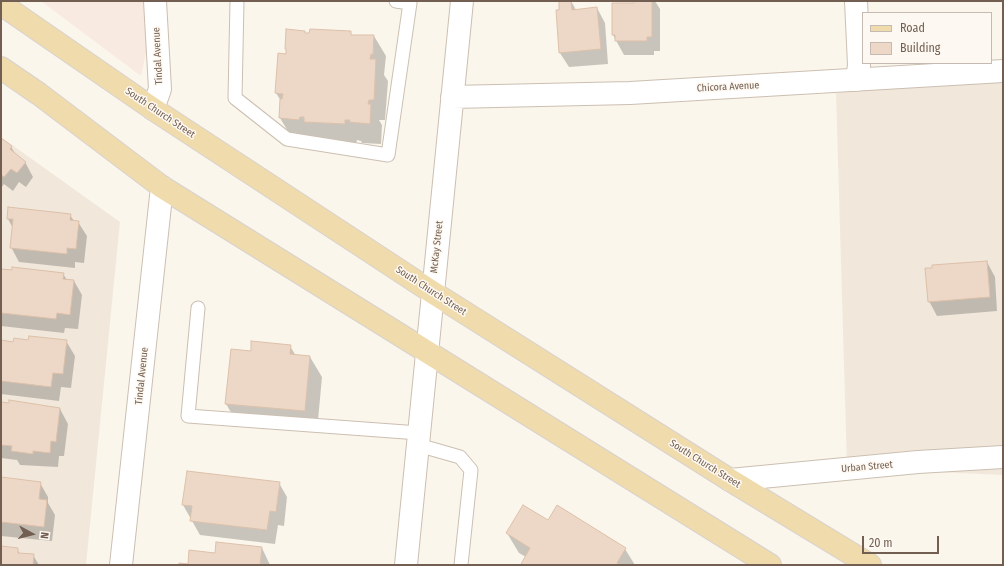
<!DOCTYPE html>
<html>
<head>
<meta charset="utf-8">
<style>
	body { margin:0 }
	#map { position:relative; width:1004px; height:566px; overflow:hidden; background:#faf6ec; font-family:"Fira Sans Condensed",sans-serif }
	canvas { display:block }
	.frame { position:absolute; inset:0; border:2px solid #735f51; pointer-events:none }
	.legend { position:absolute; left:862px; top:12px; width:130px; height:52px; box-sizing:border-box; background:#fdf9f2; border:1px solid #c6bbb2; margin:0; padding:5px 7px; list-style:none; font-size:12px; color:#735f51 }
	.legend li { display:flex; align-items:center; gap:8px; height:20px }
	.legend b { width:20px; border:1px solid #c6bbb2 }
	.north { position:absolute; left:12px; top:514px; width:40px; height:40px; -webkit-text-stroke:3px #fdf9f2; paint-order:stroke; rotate:97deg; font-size:11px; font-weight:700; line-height:16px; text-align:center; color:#735f51 }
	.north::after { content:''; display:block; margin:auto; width:14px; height:18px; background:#735f51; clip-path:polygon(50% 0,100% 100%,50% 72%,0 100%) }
	.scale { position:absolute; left:862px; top:536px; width:77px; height:18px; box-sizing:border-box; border:2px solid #735f51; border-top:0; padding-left:5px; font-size:12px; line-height:14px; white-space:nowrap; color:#735f51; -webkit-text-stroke:3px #fdf9f2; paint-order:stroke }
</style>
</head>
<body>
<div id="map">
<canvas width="1004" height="566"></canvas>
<div class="frame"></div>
<ul class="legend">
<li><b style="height:5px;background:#f0dbad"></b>Road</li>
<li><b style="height:11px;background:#edd8c7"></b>Building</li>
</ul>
<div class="north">N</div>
<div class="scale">20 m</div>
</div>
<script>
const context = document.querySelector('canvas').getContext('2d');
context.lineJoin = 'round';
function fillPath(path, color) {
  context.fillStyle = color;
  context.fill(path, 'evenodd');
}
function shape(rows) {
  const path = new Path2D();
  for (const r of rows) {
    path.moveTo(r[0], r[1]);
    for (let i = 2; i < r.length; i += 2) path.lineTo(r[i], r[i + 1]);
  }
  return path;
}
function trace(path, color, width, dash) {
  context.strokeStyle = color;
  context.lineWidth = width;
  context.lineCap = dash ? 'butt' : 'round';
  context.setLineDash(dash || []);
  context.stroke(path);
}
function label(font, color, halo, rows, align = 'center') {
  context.font = font + ' "Fira Sans Condensed",sans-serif';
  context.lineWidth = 3;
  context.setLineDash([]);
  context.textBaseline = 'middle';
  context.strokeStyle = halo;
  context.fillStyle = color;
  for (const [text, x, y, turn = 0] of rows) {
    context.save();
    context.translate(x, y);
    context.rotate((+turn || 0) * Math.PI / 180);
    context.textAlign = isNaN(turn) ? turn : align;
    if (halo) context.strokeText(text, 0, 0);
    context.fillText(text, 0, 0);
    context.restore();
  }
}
fillPath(shape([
	[1003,75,1003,475,847,468,836,93],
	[1,137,120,222,86,565,1,565]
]), '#f1e8db');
fillPath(shape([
	[41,1,149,1,152,25,141,76]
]), '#f9eae1');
fillPath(shape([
	[560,1,571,1,576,10,597,8,605,23,608,64,569,67,560,53],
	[635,1,655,1,660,9,660,51,654,51,654,55,624,55,613,35,635,4],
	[305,32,306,34,350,32,352,36,374,36,386,56,384,75,388,81,385,120,379,120,382,125,381,144,362,143,361,141,357,140,356,144,292,138,280,118,281,101,276,93,279,54,287,55,286,48],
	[1,139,11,147,17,156,25,162,33,177,26,187,19,182,13,191,4,184,1,188],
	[70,215,74,221,78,222,87,236,84,263,75,262,75,268,19,262,11,247,13,228,8,219],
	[987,262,995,277,997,311,937,316,929,301],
	[1,270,63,274,67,280,74,281,82,295,78,329,65,328,64,333,1,326],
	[1,341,14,343,66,341,75,356,71,388,61,387,59,401,1,394],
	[290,346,296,356,310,357,322,377,317,431,238,424,226,404,251,352],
	[1,403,60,409,68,424,64,456,59,456,58,467,20,465,17,460,1,458],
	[1,478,40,483,48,497,48,503,55,515,52,541,1,536],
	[279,483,287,497,284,526,278,525,275,544,200,535,183,505],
	[548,522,625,549,635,565,523,565,526,557,519,553,507,533],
	[1,547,17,549,20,554,33,555,39,565,1,565],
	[262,548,270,565,189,565,216,554]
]), '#0003');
const building = shape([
	[559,1,571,1,572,10,597,7,601,49,559,53,556,10,559,10,559,1],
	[634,1,652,1,652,37,647,37,647,41,615,41,615,35,612,35,612,3,634,3,634,1],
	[286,29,305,31,305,33,309,33,310,29,351,31,351,35,374,35,373,55,371,54,370,59,376,59,374,100,369,100,368,104,371,104,370,124,349,122,350,120,345,120,345,124,304,122,304,117,300,117,299,120,279,118,280,99,282,99,283,94,275,93,278,53,286,54,286,49,285,49,286,29],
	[1,138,12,146,10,149,26,162,17,173,11,169,4,177,1,175,1,138],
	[8,207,71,214,70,220,79,221,76,249,67,248,67,254,10,248,13,219,7,219,8,207],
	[987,261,990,297,928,302,925,268,932,268,932,265,987,261],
	[12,267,64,273,63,279,74,280,70,315,57,313,56,319,1,313,1,269,12,270,12,267],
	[29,336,67,340,63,374,53,373,51,387,1,381,1,340,13,342,14,338,28,340,29,336],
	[251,341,291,345,290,354,310,356,305,411,225,404,231,349,251,351,251,341],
	[9,400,60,408,56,442,51,441,50,453,33,451,33,454,11,451,12,446,1,445,1,402,9,403,9,400],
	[187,471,280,482,276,512,270,511,267,530,190,521,192,506,182,505,187,471],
	[1,477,41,482,39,499,47,500,44,527,1,522,1,477],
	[523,505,548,520,557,505,626,548,617,563,620,565,522,565,521,564,530,548,506,533,523,505],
	[216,542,262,547,260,565,179,565,179,563,188,564,189,550,215,553,216,542],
	[1,546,18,548,18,553,34,554,33,565,1,565,1,546]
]);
fillPath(building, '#edd8c7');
trace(building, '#ddc0a9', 1);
const lane = shape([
	[237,1,235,98,287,139,388,155,410,3,396,1],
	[198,308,188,416,419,433],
	[418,445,460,457,471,470,461,565]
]);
const street = shape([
	[856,1,859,65,857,80],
	[452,97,630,93,1003,71],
	[153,109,160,89,155,1],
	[730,480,918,462,1003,457],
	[121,565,162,187],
	[406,565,462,1]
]);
const primary = shape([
	[1,4,153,109,432,292,730,480,870,565],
	[1,68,39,94,162,187,770,565]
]);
trace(lane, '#ccbfb2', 15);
trace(street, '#ccbfb2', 24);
trace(primary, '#d8d2ce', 24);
trace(lane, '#fff', 13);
trace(street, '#fff', 22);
trace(primary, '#f0dbad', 22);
label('10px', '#735f51', '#fdf9f2', [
	["Tindal Avenue",158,56,-93],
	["Chicora Avenue",728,87,-3],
	["South Church Street",160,113,34],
	["McKay Street",437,247,-84],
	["South Church Street",431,291,33],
	["Tindal Avenue",142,376,-84],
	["South Church Street",705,464,32],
	["Urban Street",867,467,-5]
]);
</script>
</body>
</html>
